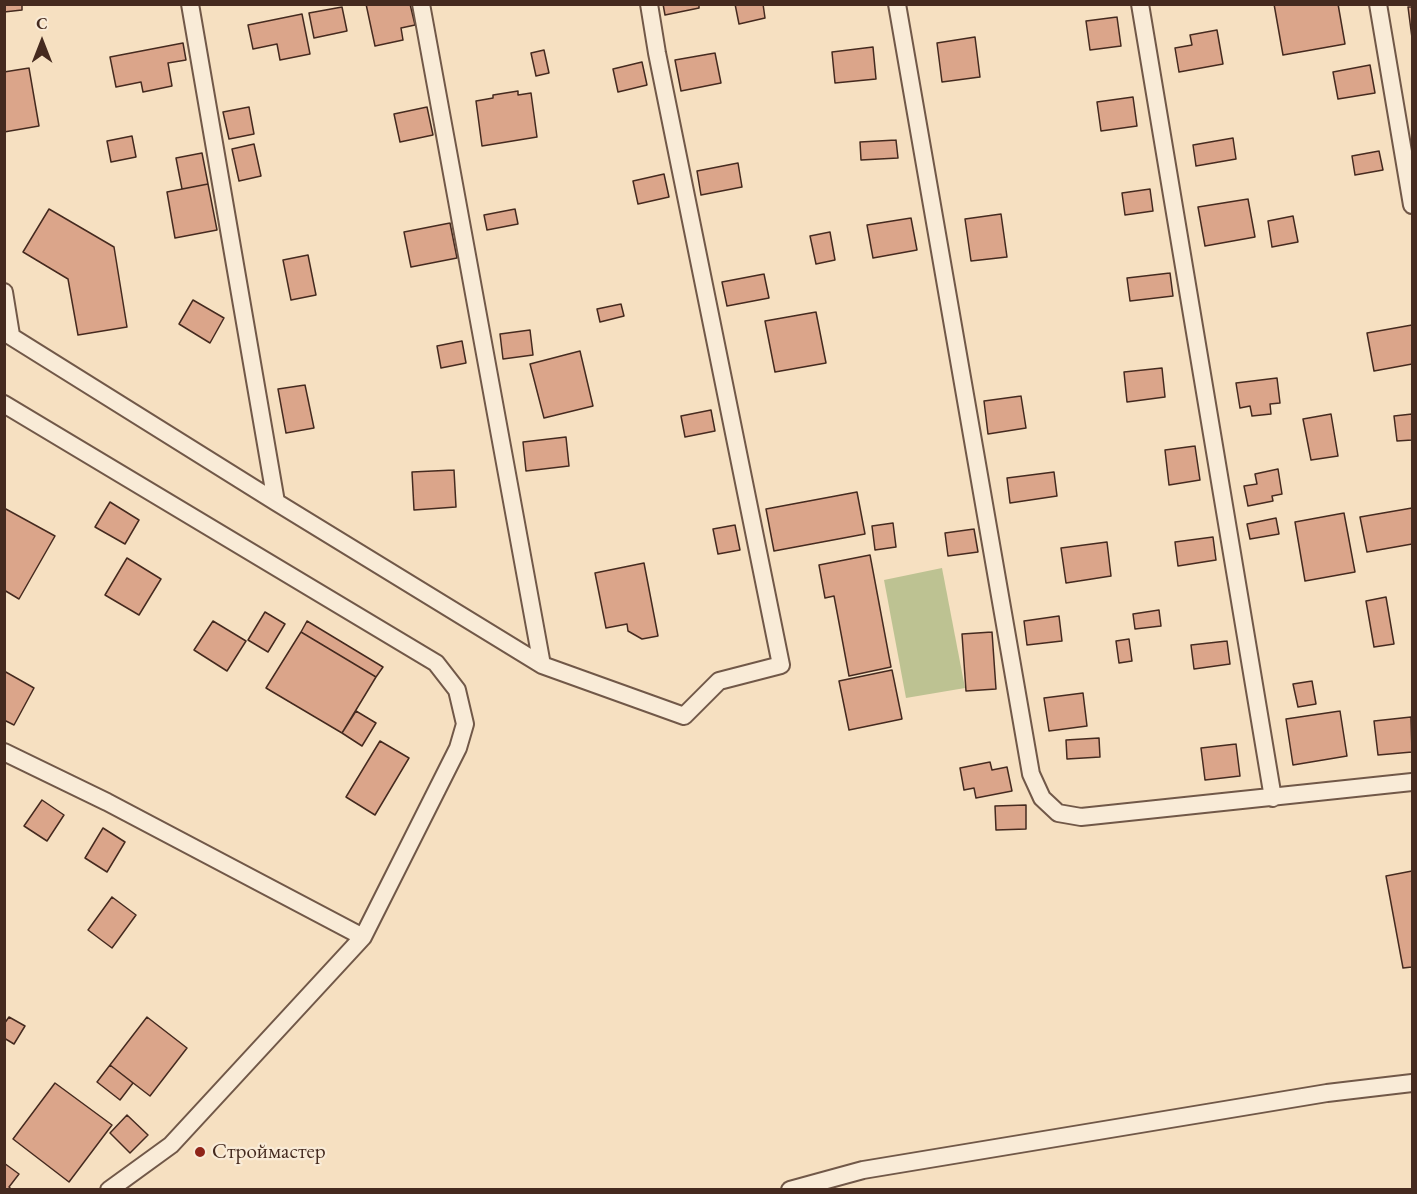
<!DOCTYPE html>
<html>
<head>
<meta charset="utf-8">
<style>
	body { margin:0 }
	#map { position:relative; width:1417px; height:1194px; overflow:hidden; background:#f6e0c1; font-family:"EB Garamond",serif }
	canvas { display:block }
	.frame { position:absolute; inset:0; border:6px solid #452a1f; pointer-events:none }
	.north { position:absolute; left:12px; top:12px; width:60px; height:60px; -webkit-text-stroke:4px #f9ebd7; paint-order:stroke; rotate:0deg; font-size:16px; font-weight:700; line-height:24px; text-align:center; color:#452a1f }
	.north::after { content:''; display:block; margin:auto; width:21px; height:27px; background:#452a1f; clip-path:polygon(50% 0,100% 100%,50% 72%,0 100%) }
</style>
</head>
<body>
<div id="map">
<canvas width="1417" height="1194"></canvas>
<div class="frame"></div>
<div class="north">С</div>
</div>
<script>
const context = document.querySelector('canvas').getContext('2d');
context.lineJoin = 'round';
function fillPath(path, color) {
  context.fillStyle = color;
  context.fill(path, 'evenodd');
}
function shape(rows) {
  const path = new Path2D();
  for (const r of rows) {
    path.moveTo(r[0], r[1]);
    for (let i = 2; i < r.length; i += 2) path.lineTo(r[i], r[i + 1]);
  }
  return path;
}
function trace(path, color, width, dash) {
  context.strokeStyle = color;
  context.lineWidth = width;
  context.lineCap = dash ? 'butt' : 'round';
  context.setLineDash(dash || []);
  context.stroke(path);
}
function label(font, color, halo, rows, align = 'center') {
  context.font = font + ' "EB Garamond",serif';
  context.lineWidth = 4.5;
  context.setLineDash([]);
  context.textBaseline = 'middle';
  context.strokeStyle = halo;
  context.fillStyle = color;
  for (const [text, x, y, turn = 0] of rows) {
    context.save();
    context.translate(x, y);
    context.rotate((+turn || 0) * Math.PI / 180);
    context.textAlign = isNaN(turn) ? turn : align;
    if (halo) context.strokeText(text, 0, 0);
    context.fillText(text, 0, 0);
    context.restore();
  }
}
fillPath(shape([
	[942,568,965,688,906,698,884,580]
]), '#bdc292');
const building = shape([
	[4,4,22,4,22,10,4,12,4,4],
	[366,4,410,4,415,25,401,28,403,40,375,46,366,4],
	[663,4,699,4,699,8,665,15,663,4],
	[735,4,763,4,765,18,739,24,735,4],
	[1274,4,1338,4,1345,44,1283,55,1274,4],
	[342,7,347,31,314,38,309,13,342,7],
	[1408,7,1412,7,1412,38,1408,7],
	[302,14,310,54,280,60,277,44,253,49,248,25,302,14],
	[1117,17,1121,46,1090,50,1086,21,1117,17],
	[1217,30,1223,64,1179,72,1175,48,1192,45,1190,35,1217,30],
	[975,37,980,77,942,82,937,43,975,37],
	[183,43,186,60,168,63,172,86,143,92,141,82,116,87,110,57,183,43],
	[873,47,876,79,835,83,832,52,873,47],
	[544,50,549,73,536,76,531,53,544,50],
	[715,53,721,83,681,91,675,60,715,53],
	[642,62,647,85,618,92,613,69,642,62],
	[1370,65,1375,93,1338,99,1333,72,1370,65],
	[29,68,39,126,4,132,4,72,29,68],
	[518,91,518,95,531,93,537,137,482,146,476,101,493,98,493,95,518,91],
	[1133,97,1137,126,1101,131,1097,102,1133,97],
	[249,107,254,134,229,139,223,112,249,107],
	[427,107,433,135,400,142,394,114,427,107],
	[132,136,136,157,111,162,107,141,132,136],
	[1233,138,1236,159,1196,166,1193,145,1233,138],
	[896,140,898,158,861,160,860,142,896,140],
	[254,144,261,176,239,181,232,149,254,144],
	[1379,151,1383,170,1355,175,1352,156,1379,151],
	[202,153,208,184,182,189,176,158,202,153],
	[738,163,742,187,701,195,697,171,738,163],
	[664,174,669,197,638,204,633,181,664,174],
	[208,184,217,230,175,238,167,192,208,184],
	[1150,189,1153,211,1125,215,1122,193,1150,189],
	[1248,199,1255,237,1205,246,1198,207,1248,199],
	[49,209,114,247,127,327,78,335,68,279,23,252,49,209],
	[515,209,518,224,487,230,484,215,515,209],
	[1001,214,1007,257,971,261,965,219,1001,214],
	[1293,216,1298,242,1272,247,1268,221,1293,216],
	[911,218,917,250,873,258,867,225,911,218],
	[450,223,457,258,411,267,404,232,450,223],
	[830,232,835,260,816,264,810,236,830,232],
	[308,255,316,295,291,300,283,260,308,255],
	[1170,273,1173,296,1130,301,1127,278,1170,273],
	[764,274,769,298,727,306,722,282,764,274],
	[193,300,224,318,210,343,179,324,193,300],
	[621,304,624,316,600,322,597,309,621,304],
	[816,312,826,363,775,372,765,321,816,312],
	[1412,325,1412,364,1374,371,1367,333,1412,325],
	[530,330,533,355,503,359,500,334,530,330],
	[462,341,466,363,441,368,437,346,462,341],
	[580,351,593,406,544,418,530,364,580,351],
	[1162,368,1165,397,1127,402,1124,372,1162,368],
	[1277,378,1280,403,1270,404,1271,414,1252,416,1250,406,1240,408,1236,383,1277,378],
	[305,385,314,428,286,433,278,389,305,385],
	[1021,396,1026,428,988,434,984,401,1021,396],
	[711,410,715,431,685,437,681,416,711,410],
	[1331,414,1338,456,1311,460,1303,419,1331,414],
	[1412,414,1412,440,1397,441,1394,416,1412,414],
	[566,437,569,466,526,471,523,442,566,437],
	[1195,446,1200,480,1169,485,1165,450,1195,446],
	[1278,469,1282,494,1272,496,1273,501,1248,506,1244,486,1257,484,1255,474,1278,469],
	[454,470,456,507,414,510,412,472,454,470],
	[1054,472,1057,496,1010,503,1007,478,1054,472],
	[857,492,865,534,774,551,766,509,857,492],
	[110,502,139,520,125,544,95,527,110,502],
	[4,508,55,536,19,599,4,590,4,508],
	[1412,508,1412,544,1367,552,1360,517,1412,508],
	[1344,513,1355,572,1305,581,1295,522,1344,513],
	[1276,518,1279,534,1250,539,1247,524,1276,518],
	[893,523,896,547,875,550,872,526,893,523],
	[735,525,740,550,718,554,713,529,735,525],
	[974,529,978,552,948,556,945,533,974,529],
	[1213,537,1216,560,1178,566,1175,542,1213,537],
	[1107,542,1111,576,1066,583,1061,548,1107,542],
	[870,555,891,667,849,676,834,596,825,598,819,565,870,555],
	[127,558,161,579,139,615,105,595,127,558],
	[644,563,658,636,642,639,628,631,627,624,606,628,595,573,644,563],
	[1386,597,1394,644,1374,647,1366,601,1386,597],
	[1159,610,1161,626,1135,629,1133,614,1159,610],
	[265,612,285,624,268,652,248,640,265,612],
	[1059,616,1062,641,1027,645,1024,621,1059,616],
	[213,621,246,641,227,671,194,650,213,621],
	[307,621,383,667,376,677,301,632,307,621],
	[301,632,376,677,342,733,266,688,301,632],
	[992,632,996,689,966,691,962,634,992,632],
	[1129,639,1132,661,1119,663,1116,641,1129,639],
	[1227,641,1230,664,1194,669,1191,645,1227,641],
	[892,670,902,719,849,730,839,681,892,670],
	[4,671,34,688,14,725,4,720,4,671],
	[1312,681,1316,704,1298,707,1293,684,1312,681],
	[1083,693,1087,726,1049,731,1044,698,1083,693],
	[356,711,376,723,362,746,342,733,356,711],
	[1340,711,1347,756,1293,765,1286,719,1340,711],
	[1411,717,1412,752,1378,755,1374,721,1411,717],
	[1099,738,1100,757,1067,759,1066,740,1099,738],
	[380,741,409,758,375,815,346,797,380,741],
	[1236,744,1240,776,1205,780,1201,748,1236,744],
	[990,762,992,770,1007,767,1012,791,976,798,974,788,964,790,960,768,990,762],
	[42,800,64,815,47,841,24,826,42,800],
	[1026,805,1026,829,996,830,995,806,1026,805],
	[103,828,125,842,107,872,85,858,103,828],
	[1412,871,1412,967,1403,968,1386,876,1412,871],
	[112,897,136,915,112,948,88,930,112,897],
	[9,1017,25,1026,14,1044,4,1038,4,1024,9,1017],
	[147,1017,187,1048,150,1096,110,1065,147,1017],
	[110,1065,133,1083,120,1100,97,1082,110,1065],
	[55,1083,112,1125,69,1182,13,1139,55,1083],
	[127,1115,148,1135,130,1153,110,1133,127,1115],
	[4,1163,19,1174,9,1187,12,1190,4,1190,4,1163]
]);
fillPath(building, '#dba58a');
trace(building, '#452a1f', 1.5);
const lane = shape([
	[190,4,276,502],
	[421,4,542,665],
	[897,4,1031,774,1042,798,1058,813,1081,817,1412,782],
	[1140,4,1273,798],
	[1378,4,1412,205],
	[4,292,11,335],
	[4,332,276,502,542,665,684,716,719,681,781,665,657,53,649,4],
	[4,404,436,663,457,690,465,724,458,748,363,937,171,1145,109,1190],
	[4,752,107,802,363,937],
	[790,1190,863,1170,1327,1093,1412,1083]
]);
trace(lane, '#715848', 20);
trace(lane, '#f9ebd7', 16);
for (const [x, y, r, color] of [
	[200,1152,6,"#8f2418"]
]) {
  const dot = new Path2D();
  dot.arc(x, y, r, 0, 2 * Math.PI);
  context.fillStyle = color;
  context.fill(dot);
  trace(dot, '#f9ebd7', 2);
}
label('21px', '#452a1f', '#f9ebd7', [
	["Строймастер",212,1152]
], 'left');
</script>
</body>
</html>
